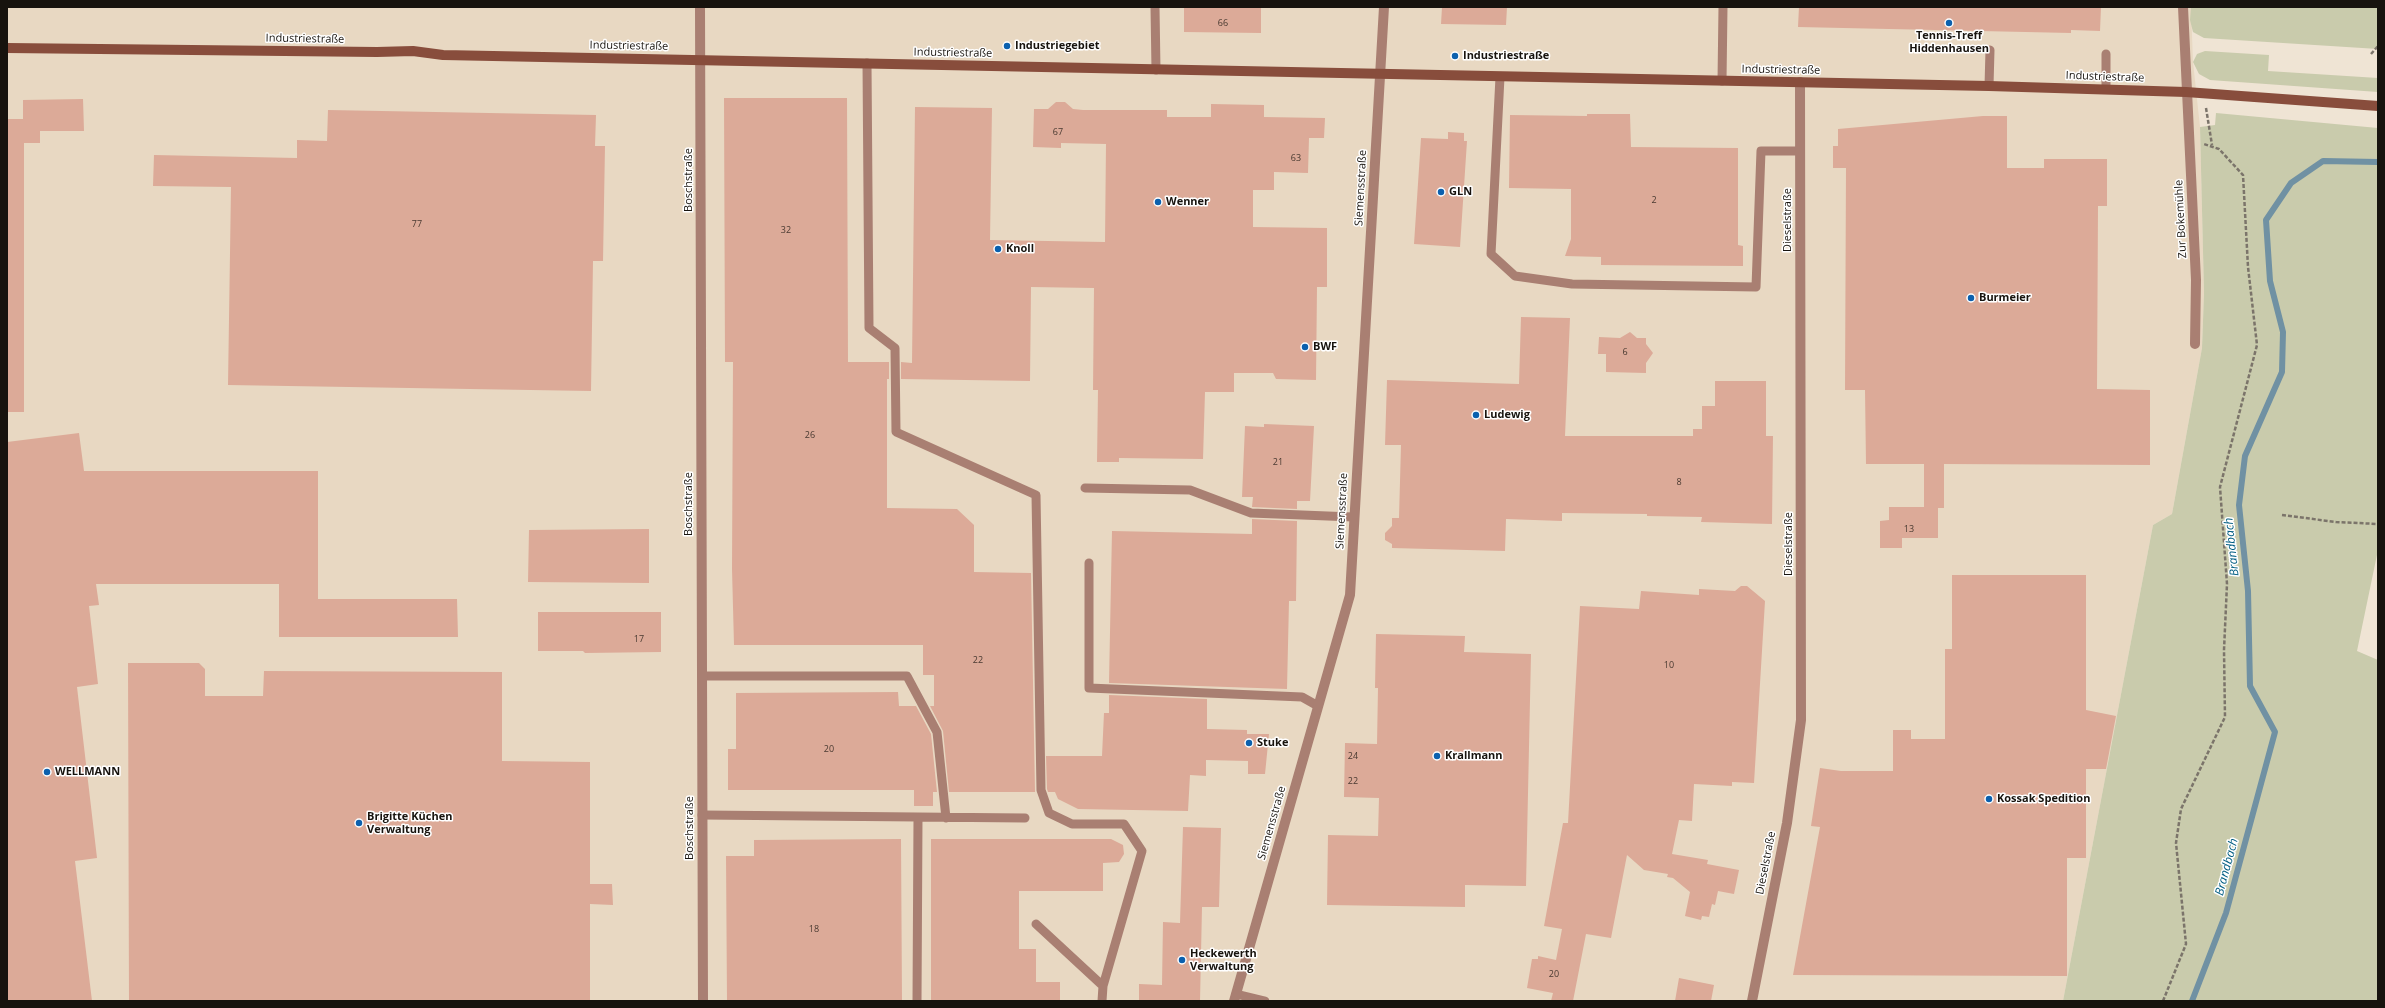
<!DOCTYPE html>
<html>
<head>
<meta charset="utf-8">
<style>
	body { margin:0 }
	#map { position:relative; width:2385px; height:1008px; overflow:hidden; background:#efe4d4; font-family:"Open Sans",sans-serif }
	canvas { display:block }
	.frame { position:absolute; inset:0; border:8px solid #17130e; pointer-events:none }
</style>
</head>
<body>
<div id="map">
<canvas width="2385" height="1008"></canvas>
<div class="frame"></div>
</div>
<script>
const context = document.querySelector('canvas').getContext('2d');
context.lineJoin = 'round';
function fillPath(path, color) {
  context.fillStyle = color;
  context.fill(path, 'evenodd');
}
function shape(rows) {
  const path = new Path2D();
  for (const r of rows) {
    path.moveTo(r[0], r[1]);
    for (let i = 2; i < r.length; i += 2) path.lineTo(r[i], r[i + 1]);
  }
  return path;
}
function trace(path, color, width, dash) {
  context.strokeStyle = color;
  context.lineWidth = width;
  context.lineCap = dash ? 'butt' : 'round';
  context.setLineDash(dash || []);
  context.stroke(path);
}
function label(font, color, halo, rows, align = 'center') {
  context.font = font + ' "Open Sans",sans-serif';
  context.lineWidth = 3;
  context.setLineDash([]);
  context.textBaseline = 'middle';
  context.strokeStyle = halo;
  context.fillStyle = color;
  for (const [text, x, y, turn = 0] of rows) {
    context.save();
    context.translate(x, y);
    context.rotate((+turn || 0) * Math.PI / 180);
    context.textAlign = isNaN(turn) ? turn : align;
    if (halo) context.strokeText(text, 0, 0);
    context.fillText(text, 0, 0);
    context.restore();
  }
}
fillPath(shape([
	[7,7,2191,7,2193,62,2200,127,2204,293,2202,348,2172,514,2153,525,2063,1001,7,1001]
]), '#e8d8c2');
fillPath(shape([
	[2191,7,2378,7,2378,49,2204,38,2193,32,2190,20],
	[2205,51,2269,55,2268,71,2378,78,2378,92,2210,80,2199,74,2193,62,2197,54],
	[2216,113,2378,128,2378,550,2357,651,2378,660,2378,1001,2063,1001,2153,525,2172,514,2202,348,2204,293,2200,127,2215,125]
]), '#c9cbac');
trace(shape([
	[2192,1001,2226,913,2275,732,2250,686,2248,591,2239,505,2245,456,2282,372,2283,332,2270,281,2266,220,2291,183,2323,161,2378,162]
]), '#7091a3', 6);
fillPath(shape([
	[1184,7,1261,7,1261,33,1184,32],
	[1442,7,1507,7,1506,25,1441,24],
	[1799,7,2101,7,2100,31,2071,30,2071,33,1798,27],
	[724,98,847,98,848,362,889,362,889,379,887,379,887,508,957,509,974,525,974,572,1031,573,1035,792,949,792,943,731,930,706,934,706,934,675,923,675,923,645,734,645,732,569,733,362,725,362],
	[83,99,84,131,40,131,40,143,24,143,24,412,7,412,7,119,23,119,23,100],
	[1056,102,1065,102,1073,109,1083,110,1167,110,1167,117,1211,117,1211,104,1264,105,1264,117,1325,118,1324,138,1309,138,1308,173,1274,172,1274,190,1253,190,1253,227,1327,228,1327,287,1317,287,1316,380,1276,379,1273,373,1234,373,1234,392,1205,392,1203,459,1119,458,1119,462,1097,462,1098,390,1093,390,1094,288,1031,287,1030,381,901,379,901,362,912,363,915,107,992,108,990,240,1105,242,1106,144,1061,143,1061,148,1033,147,1034,109,1048,109],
	[328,110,596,115,595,146,605,146,603,261,593,261,591,391,228,385,231,187,153,186,154,155,297,158,297,140,327,141],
	[1587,114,1630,114,1631,147,1738,148,1738,245,1743,246,1743,266,1601,265,1601,257,1565,256,1571,239,1571,189,1509,188,1510,115,1587,116],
	[1983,116,2007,116,2007,168,2044,168,2044,159,2107,159,2107,206,2098,206,2097,389,2150,390,2150,465,1944,464,1944,508,1938,508,1938,538,1902,538,1902,548,1880,548,1880,521,1889,520,1889,507,1924,507,1924,464,1866,464,1865,390,1845,390,1846,168,1833,168,1833,146,1838,146,1838,129],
	[1448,132,1464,133,1464,141,1467,141,1460,247,1414,244,1421,138,1448,139],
	[1521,317,1570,318,1565,436,1693,436,1693,429,1702,429,1702,406,1715,406,1715,381,1766,381,1766,436,1773,436,1772,524,1701,522,1702,517,1647,516,1647,514,1562,513,1562,521,1506,519,1505,551,1392,548,1392,544,1385,540,1385,533,1392,526,1392,518,1399,518,1401,445,1385,445,1387,380,1519,384],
	[1630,332,1637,338,1646,338,1646,344,1653,353,1646,363,1646,373,1606,372,1606,354,1598,354,1599,337,1620,338],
	[1264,424,1314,426,1310,501,1297,501,1297,509,1252,507,1253,497,1242,497,1245,426,1264,427],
	[79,433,84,471,318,471,318,599,457,599,458,637,279,637,279,584,96,584,99,605,89,606,98,684,77,687,97,858,75,861,92,1001,7,1001,7,442],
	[1252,519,1297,521,1296,601,1289,601,1287,689,1109,683,1112,531,1252,534],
	[649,529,649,583,528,582,529,530],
	[1952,575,2086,575,2086,710,2116,716,2106,769,2086,769,2086,858,2067,858,2067,976,1793,975,1820,827,1811,826,1820,768,1841,771,1893,771,1893,730,1911,730,1911,739,1945,739,1945,649,1952,649],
	[1741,586,1747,586,1765,601,1754,783,1732,782,1732,786,1694,784,1692,821,1679,820,1672,854,1708,860,1707,864,1739,870,1734,894,1718,891,1715,905,1712,904,1709,917,1702,916,1701,920,1685,916,1690,892,1673,878,1667,877,1668,874,1644,870,1627,855,1611,938,1586,934,1573,1001,1551,1001,1553,993,1527,988,1532,959,1538,959,1538,956,1556,960,1562,929,1544,926,1563,823,1568,823,1580,606,1639,609,1641,591,1699,595,1699,589,1735,591],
	[538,612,661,612,661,652,585,653,583,651,538,651],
	[1376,634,1465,636,1464,652,1531,654,1526,886,1465,885,1465,907,1327,905,1328,835,1378,836,1379,798,1344,797,1345,743,1377,744,1378,688,1375,688],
	[128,663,199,663,205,669,205,696,263,696,264,671,502,672,502,761,590,762,590,884,612,884,613,905,590,904,590,1001,129,1001],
	[898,692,899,706,916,706,931,734,937,792,933,792,933,806,914,806,914,790,728,790,728,749,736,749,736,693],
	[1109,695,1207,699,1207,729,1247,730,1247,734,1269,734,1265,774,1248,774,1248,761,1206,760,1206,776,1190,775,1188,811,1078,809,1058,799,1055,792,1048,792,1047,789,1046,756,1102,756,1104,713,1109,713],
	[1183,827,1221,828,1219,907,1202,907,1200,1001,1139,1001,1139,984,1162,985,1163,922,1180,923],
	[901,839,902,1001,727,1001,726,856,754,856,754,840],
	[931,839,1111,839,1123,845,1124,854,1119,862,1103,863,1103,891,1019,891,1019,949,1036,949,1036,982,1060,982,1060,1001,931,1001],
	[1679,978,1714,985,1711,1001,1675,1001]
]), '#dcaa98');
trace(shape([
	[2371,54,2378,46],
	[2206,108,2212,145],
	[2282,515,2336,522,2378,524],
	[2163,1001,2186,944,2176,843,2181,809,2225,717,2224,650,2227,584,2220,487,2257,345,2248,267,2243,175,2219,149,2204,144]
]), '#7b746a', 2.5, [4, 2]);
trace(shape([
	[1155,7,1156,70],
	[2106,54,2106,89],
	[867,63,869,328,895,348,896,432,1036,495,1041,790,1049,813,1072,824,1124,824,1142,851,1103,986],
	[1500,77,1491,254,1515,276,1572,284,1756,287,1761,151,1800,151],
	[1722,81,1723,7],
	[1989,86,1990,50],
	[1085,488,1190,490,1251,513,1353,517],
	[1089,563,1089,688,1302,697,1318,706],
	[702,676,907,676,937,732,946,818],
	[702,815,1025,818],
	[1036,924,1103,986,1102,1001],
	[1236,994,1265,1001],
	[917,1001,918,818]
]), '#a97f72', 9);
trace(shape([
	[700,7,703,1001],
	[2183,7,2196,280,2195,344],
	[1234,1001,1350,595,1384,7],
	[1752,1001,1787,823,1801,720,1800,82]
]), '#a97f72', 10);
trace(shape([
	[7,48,377,52,413,51,443,55,1989,86,2186,92,2378,106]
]), '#884d3c', 10);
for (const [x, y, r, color] of [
	[1949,23,4,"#0b60ae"],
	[1007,46,4,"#0b60ae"],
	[1455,56,4,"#0b60ae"],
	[1441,192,4,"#0b60ae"],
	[1158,202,4,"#0b60ae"],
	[998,249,4,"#0b60ae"],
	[1971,298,4,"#0b60ae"],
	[1305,347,4,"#0b60ae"],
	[1476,415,4,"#0b60ae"],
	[1249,743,4,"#0b60ae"],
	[1437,756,4,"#0b60ae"],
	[47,772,4,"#0b60ae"],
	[1989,799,4,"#0b60ae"],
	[359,823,4,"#0b60ae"],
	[1182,960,4,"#0b60ae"]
]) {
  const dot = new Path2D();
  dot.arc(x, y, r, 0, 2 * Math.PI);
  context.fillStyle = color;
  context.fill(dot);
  trace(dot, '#fff', 1.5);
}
label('9px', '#483930', null, [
	["66",1223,23],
	["67",1058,132],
	["63",1296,158],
	["2",1654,200],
	["77",417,224],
	["32",786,230],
	["6",1625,352],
	["26",810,435],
	["21",1278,462],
	["8",1679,482],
	["13",1909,529],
	["17",639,639],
	["22",978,660],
	["10",1669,665],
	["20",829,749],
	["24",1353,756],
	["22",1353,781],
	["18",814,929],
	["20",1554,974]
]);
label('bold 11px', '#17130e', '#fff', [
	["Tennis-Treff",1949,36,"center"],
	["Hiddenhausen",1949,49,"center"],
	["Industriegebiet",1015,46],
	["Industriestraße",1463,56],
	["GLN",1449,192],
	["Wenner",1166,202],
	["Knoll",1006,249],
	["Burmeier",1979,298],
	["BWF",1313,347],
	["Ludewig",1484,415],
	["Stuke",1257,743],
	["Krallmann",1445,756],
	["WELLMANN",55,772],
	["Kossak Spedition",1997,799],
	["Brigitte Küchen",367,817],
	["Verwaltung",367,830],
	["Heckewerth",1190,954],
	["Verwaltung",1190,967]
], 'left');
label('11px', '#17130e', '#fff', [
	["Industriestraße",305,39,1],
	["Industriestraße",629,46,1],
	["Industriestraße",953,53,1],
	["Industriestraße",1781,70,1],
	["Industriestraße",2105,77,2],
	["Boschstraße",689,180,-90],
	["Siemensstraße",1361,188,-87],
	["Zur Bokemühle",2181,219,-93],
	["Dieselstraße",1788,220,-90],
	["Boschstraße",689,504,-90],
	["Siemensstraße",1342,511,-87],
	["Dieselstraße",1789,544,-90],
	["Siemensstraße",1272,823,-74],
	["Boschstraße",690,828,-90],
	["Dieselstraße",1766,863,-79]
]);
label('italic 12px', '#005d82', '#fff', [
	["Brandbach",2232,547,-96],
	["Brandbach",2227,867,-75]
]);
</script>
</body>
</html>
